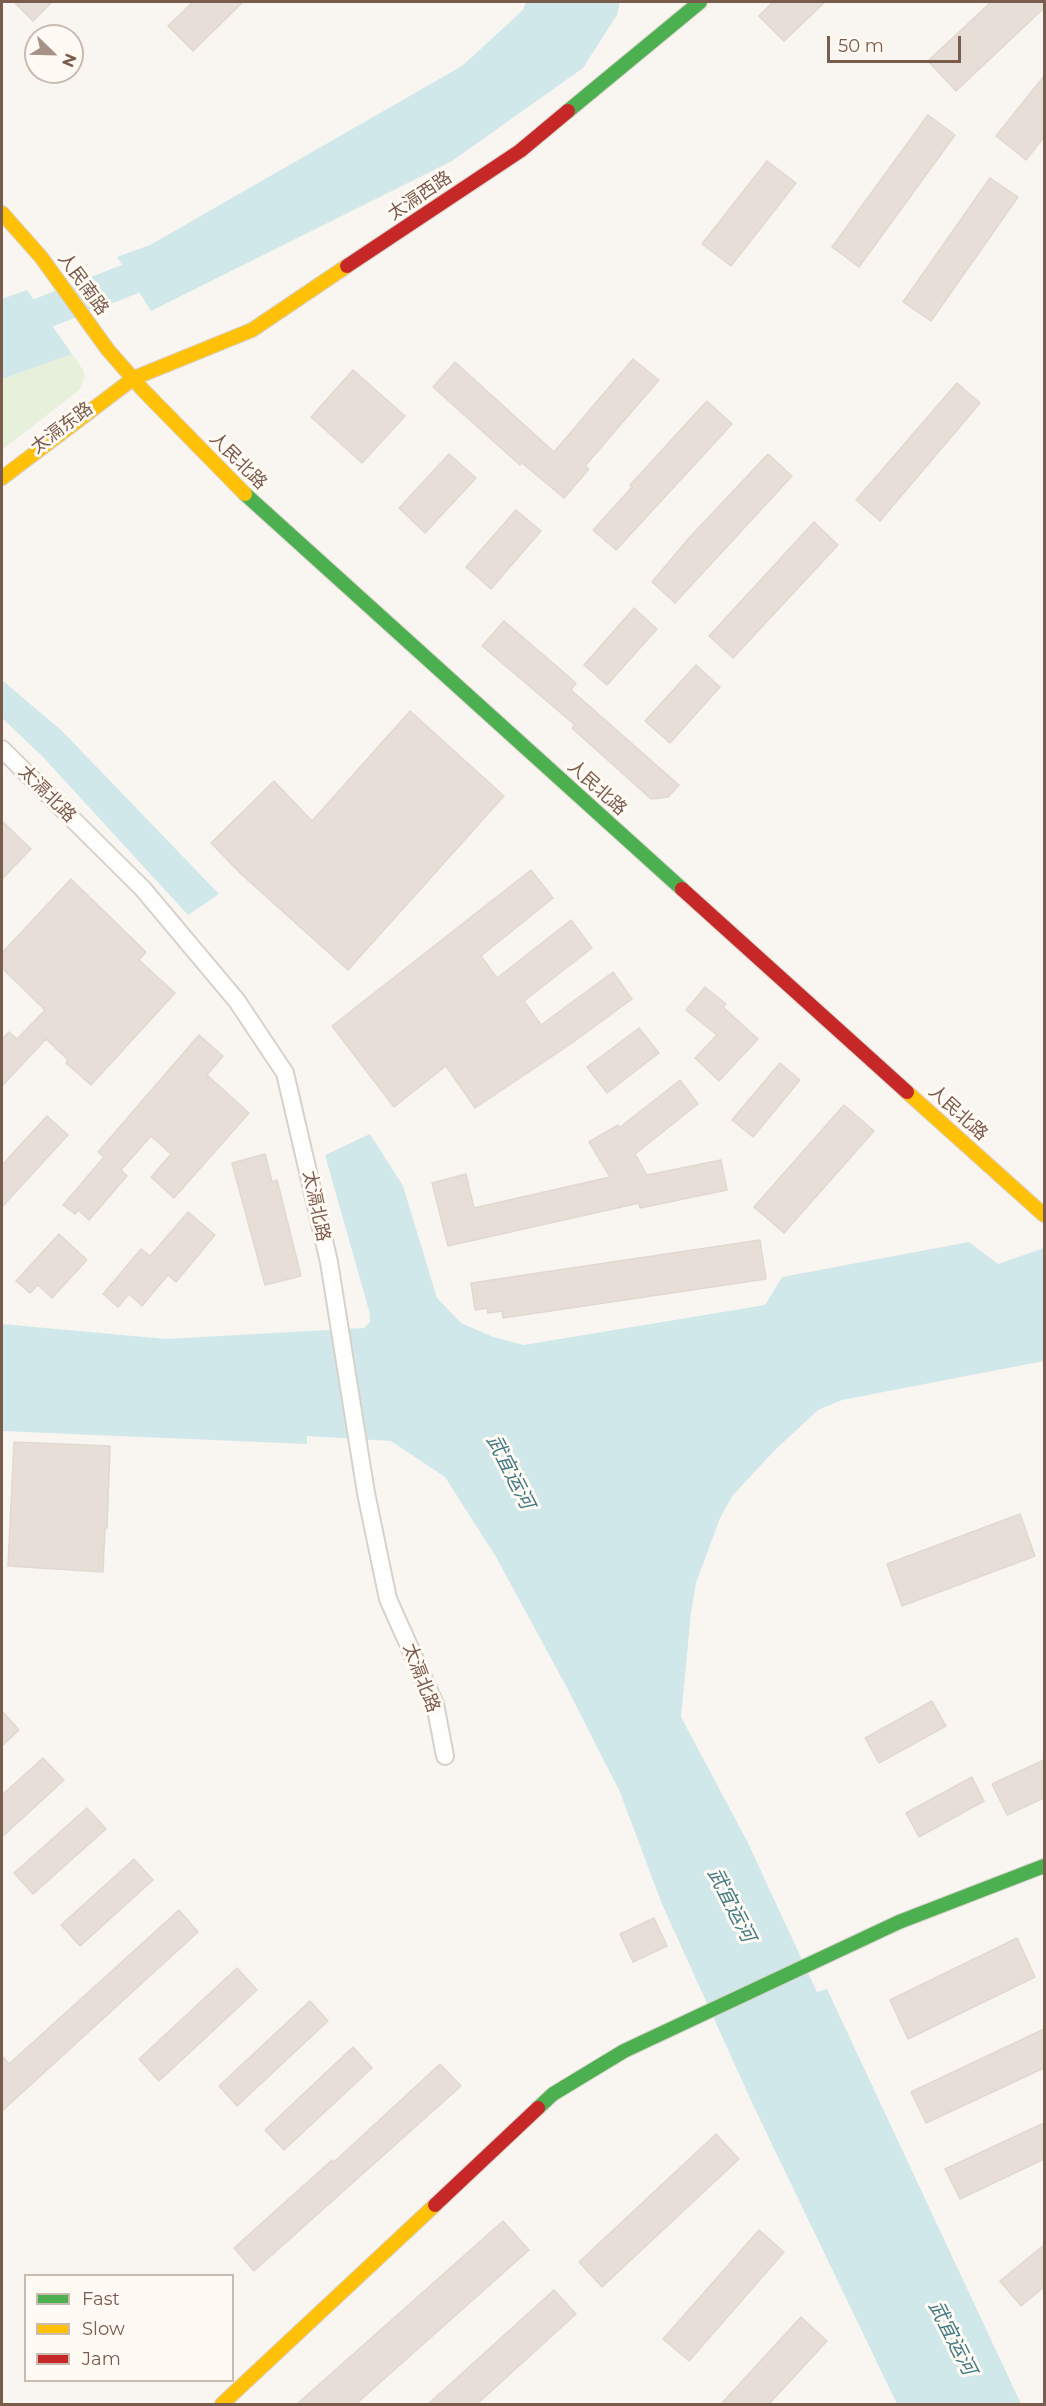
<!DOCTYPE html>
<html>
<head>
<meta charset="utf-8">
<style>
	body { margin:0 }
	#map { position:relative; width:1046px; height:2406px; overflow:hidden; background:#f9f5f0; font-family:Montserrat,sans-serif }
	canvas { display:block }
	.frame { position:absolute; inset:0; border:3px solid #7a5c4d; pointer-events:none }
	.legend { position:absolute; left:24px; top:2274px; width:210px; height:108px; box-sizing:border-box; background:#fffaf3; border:2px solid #cabbb1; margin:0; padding:8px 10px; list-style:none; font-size:18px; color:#7a5c4d }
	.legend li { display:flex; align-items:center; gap:12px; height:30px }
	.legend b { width:30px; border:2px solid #cabbb1 }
	.north { position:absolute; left:24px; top:24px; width:60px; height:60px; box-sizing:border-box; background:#fffaf3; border:2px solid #cabbb1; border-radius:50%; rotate:113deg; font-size:16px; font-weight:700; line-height:24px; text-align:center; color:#7a5c4d }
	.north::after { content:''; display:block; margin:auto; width:21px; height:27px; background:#a69286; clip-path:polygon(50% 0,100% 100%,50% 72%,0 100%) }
	.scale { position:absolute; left:827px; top:36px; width:134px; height:27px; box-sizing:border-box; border:3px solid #7a5c4d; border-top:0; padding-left:8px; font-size:18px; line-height:21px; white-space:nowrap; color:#7a5c4d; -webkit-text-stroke:4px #fffaf3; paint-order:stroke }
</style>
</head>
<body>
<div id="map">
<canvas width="1046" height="2406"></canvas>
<div class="frame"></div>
<ul class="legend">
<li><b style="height:8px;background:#4caf50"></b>Fast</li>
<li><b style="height:8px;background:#ffc107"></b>Slow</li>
<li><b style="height:8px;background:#c62828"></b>Jam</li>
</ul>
<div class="north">N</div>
<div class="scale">50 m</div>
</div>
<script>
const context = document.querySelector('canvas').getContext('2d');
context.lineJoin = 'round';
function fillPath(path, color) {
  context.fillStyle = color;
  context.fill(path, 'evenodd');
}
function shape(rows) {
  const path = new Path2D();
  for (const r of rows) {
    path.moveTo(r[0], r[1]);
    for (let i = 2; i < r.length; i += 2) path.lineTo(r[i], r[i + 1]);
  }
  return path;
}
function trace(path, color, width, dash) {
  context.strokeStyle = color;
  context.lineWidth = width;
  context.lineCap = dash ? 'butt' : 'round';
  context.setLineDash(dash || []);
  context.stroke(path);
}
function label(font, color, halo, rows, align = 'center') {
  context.font = font + ' Montserrat,"Noto Sans SC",sans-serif';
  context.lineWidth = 6;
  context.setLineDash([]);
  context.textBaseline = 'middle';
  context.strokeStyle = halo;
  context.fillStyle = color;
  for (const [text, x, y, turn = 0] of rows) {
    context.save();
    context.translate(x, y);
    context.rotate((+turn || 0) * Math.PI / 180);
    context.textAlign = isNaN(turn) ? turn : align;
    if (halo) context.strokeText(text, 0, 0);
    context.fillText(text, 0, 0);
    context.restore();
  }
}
fillPath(shape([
	[72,354,83,370,85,377,79,390,2,450,2,379]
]), '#e7f0db');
fillPath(shape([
	[526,2,620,2,617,15,583,68,452,161,151,311,117,257,150,245,462,66,523,10],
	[27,290,72,354,2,379,2,299],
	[2,680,62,731,219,894,188,915,42,756,2,718],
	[370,1134,403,1186,437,1298,461,1323,493,1337,524,1345,765,1305,782,1277,969,1242,998,1264,1044,1248,1044,1361,842,1400,818,1410,775,1450,733,1495,720,1518,696,1583,691,1612,681,1717,747,1841,817,1992,827,1989,1021,2404,897,2404,754,2107,662,1904,620,1792,565,1684,496,1557,445,1477,391,1441,307,1436,307,1444,2,1431,2,1324,166,1339,364,1328,370,1322,370,1314,325,1155]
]), '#d0e8ea');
trace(shape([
	[2,329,171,263]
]), '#d0e8ea', 32);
const building = shape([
	[14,2,52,2,33,21,14,2],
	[193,2,243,2,193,51,168,26,193,2],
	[773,2,825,2,784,41,759,16,773,2],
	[991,2,1044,2,1044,8,956,91,928,61,991,2],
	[1044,76,1044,137,1026,160,996,136,1044,76],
	[928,115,955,135,859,267,832,247,928,115],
	[767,161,796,183,731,266,702,244,767,161],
	[990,178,1018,197,931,321,903,302,990,178],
	[633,359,659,380,585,466,589,469,564,498,522,463,520,465,433,387,455,362,554,452,633,359],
	[353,370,405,416,362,463,311,417,353,370],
	[957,383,980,403,880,521,856,500,957,383],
	[707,401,732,424,616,550,593,530,632,487,630,485,707,401],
	[449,454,476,478,425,533,399,508,449,454],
	[768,454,792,476,675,603,652,582,689,538,768,454],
	[516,510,541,531,491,589,466,567,516,510],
	[814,522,838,545,733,658,709,636,814,522],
	[634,608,657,629,607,685,584,665,634,608],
	[504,621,576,683,571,690,679,785,668,797,651,799,572,728,575,725,482,646,504,621],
	[696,665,720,687,670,743,645,721,696,665],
	[410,711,504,796,348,970,241,874,211,843,274,781,312,821,410,711],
	[2,821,31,849,2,879,2,821],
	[531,870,553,898,481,956,497,978,571,920,592,948,524,1001,541,1025,613,972,632,999,572,1043,475,1108,446,1066,394,1107,332,1026,531,870],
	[71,879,146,952,139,960,175,993,91,1085,66,1063,68,1060,46,1039,2,1086,2,1039,9,1032,17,1039,45,1010,2,968,2,953,71,879],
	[705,987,726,1004,723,1007,758,1039,719,1081,695,1058,717,1035,686,1010,705,987],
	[639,1028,659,1053,607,1093,587,1067,639,1028],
	[199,1035,223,1056,207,1075,249,1113,174,1198,151,1177,171,1154,151,1136,121,1170,127,1176,89,1220,78,1210,75,1214,63,1205,104,1157,98,1152,199,1035],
	[780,1063,800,1080,753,1137,732,1120,780,1063],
	[680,1080,698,1104,635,1154,647,1175,721,1160,727,1190,640,1208,639,1203,448,1246,432,1183,466,1174,474,1208,610,1177,589,1142,618,1125,619,1128,680,1080],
	[844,1105,874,1131,784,1233,754,1207,844,1105],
	[47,1116,68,1135,2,1207,2,1165,47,1116],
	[265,1154,272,1182,277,1180,301,1276,265,1285,232,1163,265,1154],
	[188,1212,215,1235,176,1282,168,1275,142,1306,129,1294,118,1307,103,1294,141,1249,150,1256,188,1212],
	[59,1234,87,1260,52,1298,38,1285,30,1293,16,1281,59,1234],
	[760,1240,766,1279,503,1318,502,1311,488,1313,487,1308,475,1310,471,1283,760,1240],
	[14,1442,110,1446,107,1528,105,1528,103,1572,8,1566,14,1442],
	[1020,1514,1035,1556,902,1606,887,1564,1020,1514],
	[932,1701,946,1726,879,1763,865,1738,932,1701],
	[2,1711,19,1730,2,1746,2,1711],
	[43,1758,64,1780,2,1837,2,1795,43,1758],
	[1044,1760,1044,1798,1007,1815,992,1784,1044,1760],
	[972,1777,984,1801,919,1837,906,1813,972,1777],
	[87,1808,106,1829,33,1894,14,1873,87,1808],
	[134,1859,153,1880,80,1946,61,1925,134,1859],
	[179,1910,198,1932,2,2111,2,2056,9,2064,179,1910],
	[654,1918,667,1946,633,1962,620,1934,654,1918],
	[1017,1938,1035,1977,908,2039,890,2000,1017,1938],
	[237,1968,257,1990,159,2081,139,2059,237,1968],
	[310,2001,328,2021,237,2106,219,2086,310,2001],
	[1044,2029,1044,2068,926,2123,911,2092,1044,2029],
	[353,2047,372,2068,284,2150,265,2130,353,2047],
	[440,2064,461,2086,254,2271,234,2248,332,2160,334,2162,440,2064],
	[1044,2123,1044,2159,960,2199,945,2169,1044,2123],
	[716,2134,739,2159,602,2287,579,2262,716,2134],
	[503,2221,529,2250,356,2404,297,2404,503,2221],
	[759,2230,784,2252,689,2361,663,2339,759,2230],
	[1044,2245,1044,2287,1021,2306,1000,2281,1044,2245],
	[554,2290,576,2314,477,2404,428,2404,554,2290],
	[801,2317,827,2341,769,2404,721,2404,801,2317]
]);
fillPath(building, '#e6ded7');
trace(building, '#e2d8d2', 1.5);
const street = shape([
	[2,749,143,889,237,1001,285,1073,329,1262,366,1493,388,1599,435,1704,445,1756]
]);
const fast = shape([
	[568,111,700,2],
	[245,494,682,889],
	[538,2108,553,2094,624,2051,899,1922,1044,1866]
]);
const slow = shape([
	[2,213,41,257,108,350,143,390,245,494],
	[2,478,134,378,252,330,347,266],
	[907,1092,1044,1215],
	[222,2404,435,2205]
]);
const jam = shape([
	[347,266,520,151,568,111],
	[682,889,907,1092],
	[435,2205,538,2108]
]);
trace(street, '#d7d1cb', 20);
trace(fast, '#d9d2cb', 16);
trace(slow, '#d9d2cb', 16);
trace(jam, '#d9d2cb', 16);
trace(street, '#fefefd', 16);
trace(fast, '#4caf50', 14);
trace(slow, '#ffc107', 14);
trace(jam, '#c62828', 14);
label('18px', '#7a5c4d', '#fffaf3', [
	["太滆西路",420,196,-34],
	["人民南路",83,284,54],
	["太滆东路",62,428,-37],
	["人民北路",238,461,45],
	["人民北路",597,788,42],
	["太滆北路",47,794,45],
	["人民北路",958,1113,42],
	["太滆北路",316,1206,78],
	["太滆北路",421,1678,69]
]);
label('italic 20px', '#437c86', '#fffaf3', [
	["武宜运河",510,1472,63],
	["武宜运河",731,1905,63],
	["武宜运河",952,2338,63]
]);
</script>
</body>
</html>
